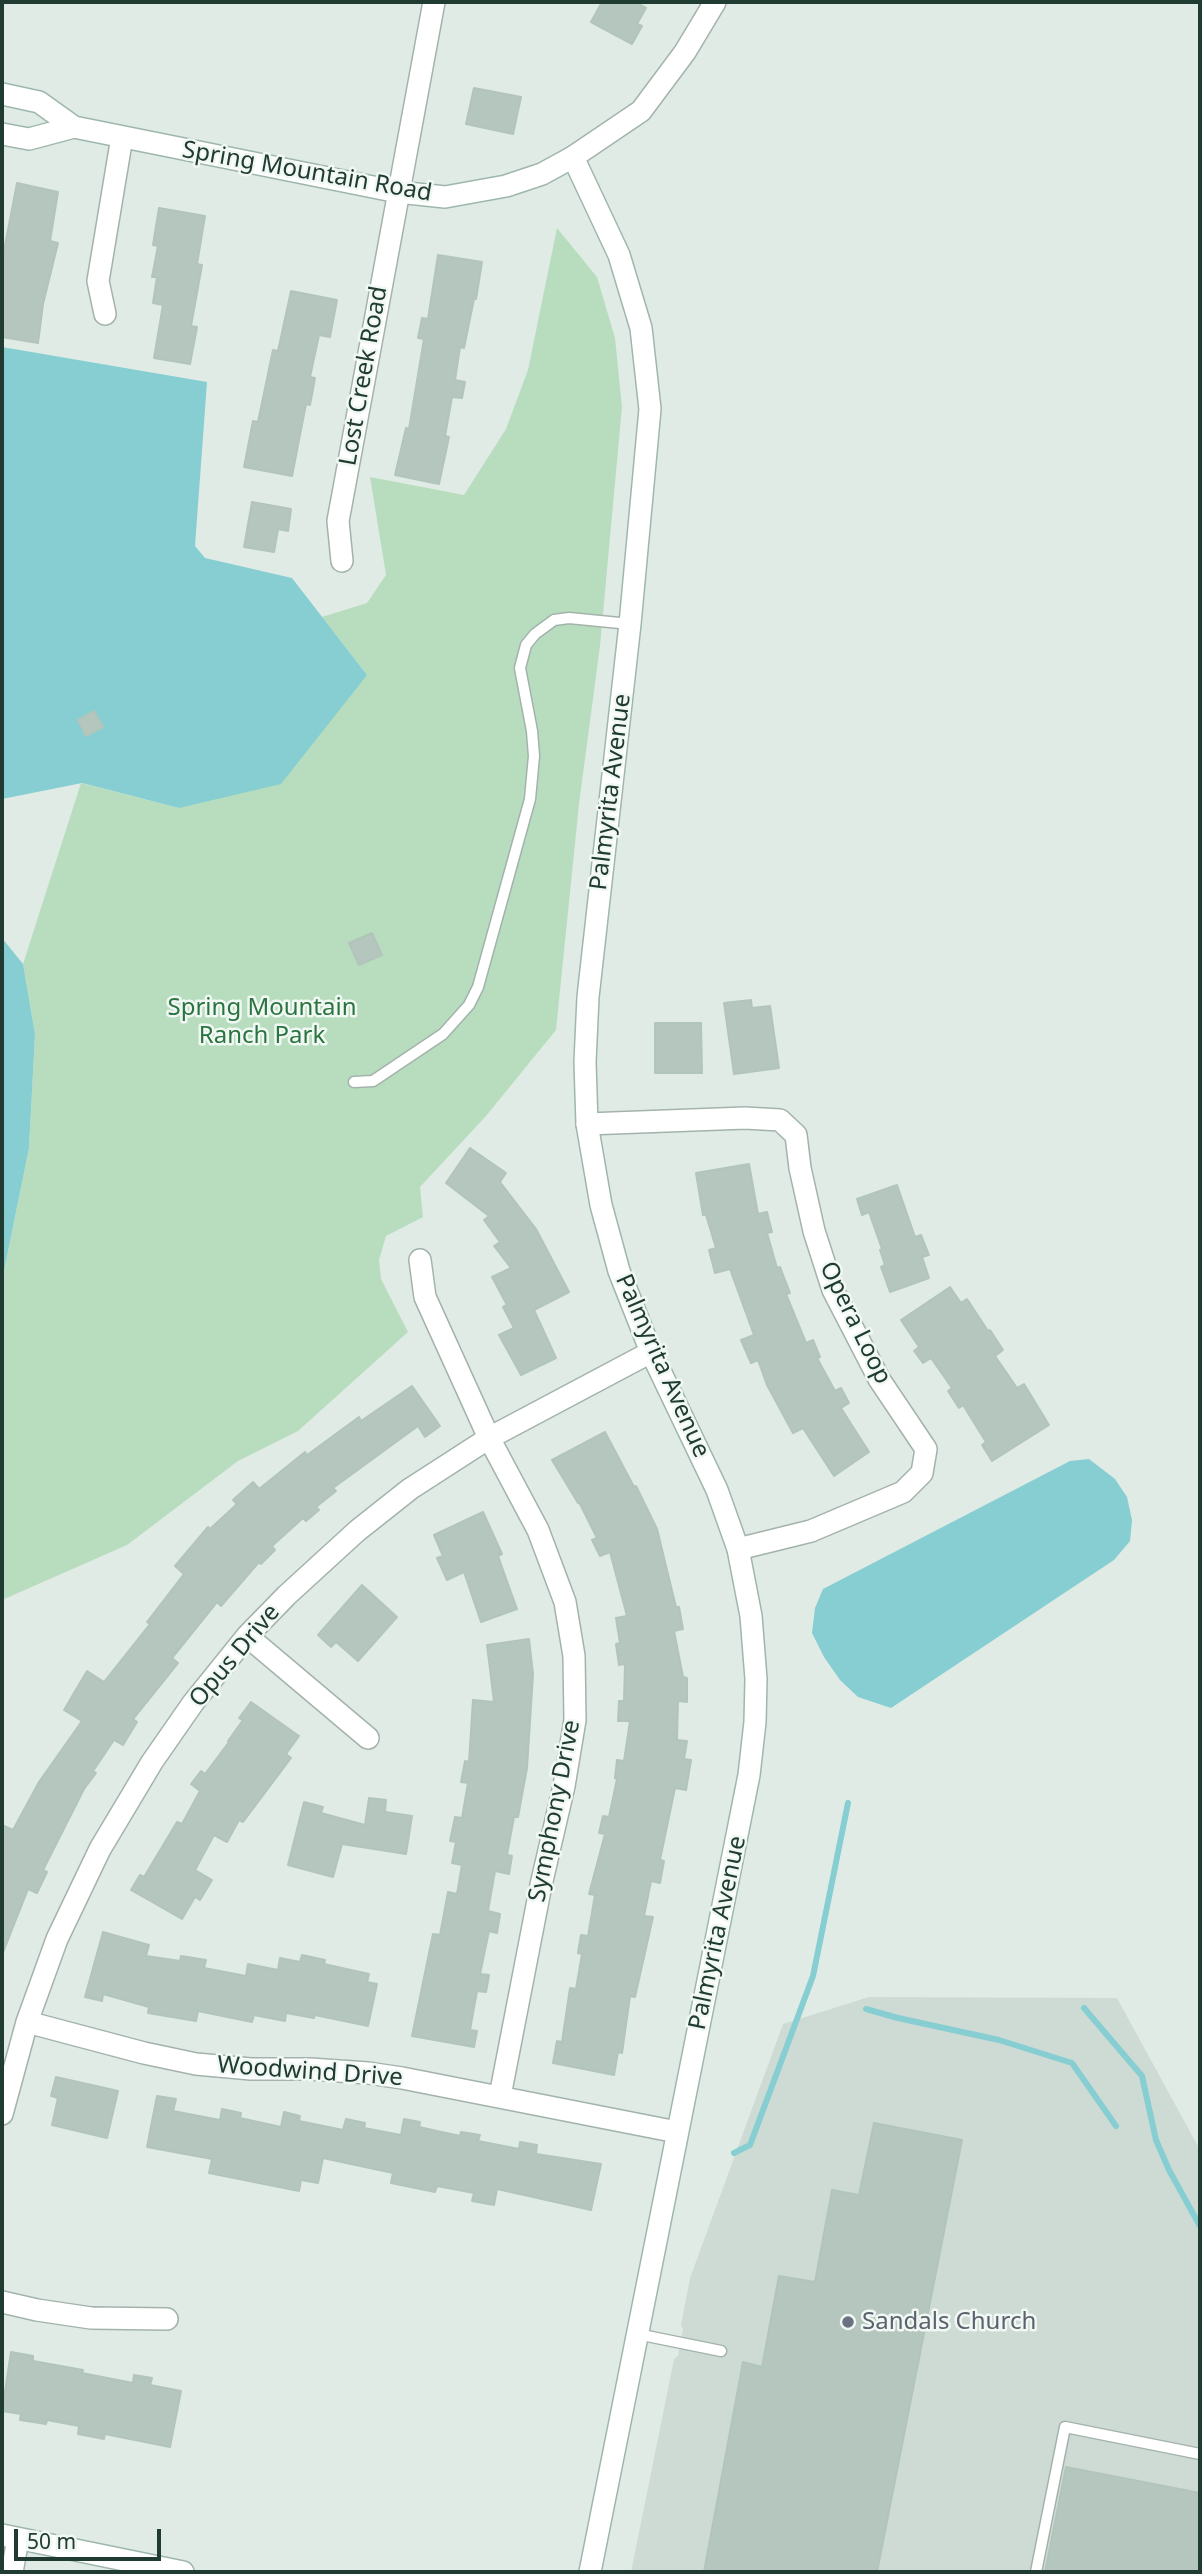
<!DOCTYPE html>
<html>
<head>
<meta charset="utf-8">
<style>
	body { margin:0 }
	#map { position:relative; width:1202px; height:2574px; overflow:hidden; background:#e0ebe5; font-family:"Noto Sans",sans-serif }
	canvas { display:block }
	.frame { position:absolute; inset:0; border:4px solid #203c32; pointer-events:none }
	.scale { position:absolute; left:14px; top:2529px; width:147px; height:32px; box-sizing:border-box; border:4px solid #203c32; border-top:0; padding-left:9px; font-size:21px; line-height:24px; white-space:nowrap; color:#203c32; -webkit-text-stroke:5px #f1f8f4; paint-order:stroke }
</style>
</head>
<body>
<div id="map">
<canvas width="1202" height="2574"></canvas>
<div class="frame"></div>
<div class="scale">50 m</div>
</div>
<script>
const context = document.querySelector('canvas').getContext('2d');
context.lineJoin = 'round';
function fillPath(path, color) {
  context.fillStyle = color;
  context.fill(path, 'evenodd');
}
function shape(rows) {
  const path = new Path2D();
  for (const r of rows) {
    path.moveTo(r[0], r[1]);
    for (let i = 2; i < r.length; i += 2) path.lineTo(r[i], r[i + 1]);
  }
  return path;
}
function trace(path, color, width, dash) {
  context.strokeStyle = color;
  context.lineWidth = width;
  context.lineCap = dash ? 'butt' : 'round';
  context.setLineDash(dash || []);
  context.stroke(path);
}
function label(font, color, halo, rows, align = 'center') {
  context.font = font + ' "Noto Sans",sans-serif';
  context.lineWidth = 5;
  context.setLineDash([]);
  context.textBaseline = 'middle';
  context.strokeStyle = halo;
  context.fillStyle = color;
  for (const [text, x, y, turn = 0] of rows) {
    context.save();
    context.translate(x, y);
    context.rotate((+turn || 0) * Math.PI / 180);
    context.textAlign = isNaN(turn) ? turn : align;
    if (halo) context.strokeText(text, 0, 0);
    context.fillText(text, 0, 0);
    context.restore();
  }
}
fillPath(shape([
	[869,1997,1117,1998,1200,2150,1200,2572,631,2572,674,2359,678,2356,683,2329,681,2325,690,2278,783,2024]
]), '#cedbd4');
fillPath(shape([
	[557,228,597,277,615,338,622,407,600,646,579,804,556,1030,486,1116,420,1187,423,1217,386,1236,379,1260,381,1279,408,1332,298,1431,238,1461,127,1545,2,1600,2,1281,29,1148,35,1034,23,964,81,783,179,808,367,675,322,617,367,603,386,575,370,477,464,495,506,429,528,370]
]), '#b8ddbe');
fillPath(shape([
	[2,347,207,382,195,546,205,558,292,578,367,675,281,784,179,808,82,783,2,799],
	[2,938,23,964,35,1034,29,1148,2,1281],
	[1089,1459,1115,1479,1127,1497,1132,1520,1130,1541,1114,1560,891,1708,858,1697,840,1680,824,1657,812,1633,815,1608,823,1589,1070,1461]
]), '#86ced2');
trace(shape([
	[1084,2008,1142,2076,1156,2140,1169,2170,1200,2226],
	[866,2009,898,2018,999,2040,1072,2063,1116,2126],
	[734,2153,750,2145,813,1976,848,1803]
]), '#86ced2', 6);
const building = shape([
	[602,2,635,2,646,8,637,24,642,26,632,44,591,22,602,2],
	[474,88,521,97,513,134,466,124,474,88],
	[17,183,58,192,50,241,58,243,43,304,38,343,2,337,2,261,17,183],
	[159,208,205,216,197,264,202,265,191,326,197,327,190,364,154,358,163,305,153,303,157,277,152,277,158,246,153,245,159,208],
	[438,255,482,262,476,299,474,299,464,348,460,347,455,380,465,382,462,398,452,397,445,436,449,437,439,484,395,475,406,428,409,429,424,339,418,338,422,318,428,319,438,255],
	[291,291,337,300,330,337,319,335,310,377,315,378,310,405,306,404,292,476,244,467,253,421,258,422,273,350,278,351,291,291],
	[252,502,291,509,288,531,278,529,274,552,244,547,252,502],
	[94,711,103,727,86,736,78,720,94,711],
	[372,933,382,955,359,965,349,943,372,933],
	[751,1000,752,1008,770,1006,779,1068,734,1074,724,1003,751,1000],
	[655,1023,701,1023,702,1073,655,1073,655,1023],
	[470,1148,506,1173,500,1182,536,1229,569,1292,534,1310,556,1358,521,1375,499,1335,514,1328,503,1307,507,1305,492,1277,511,1268,494,1246,500,1242,484,1220,489,1216,446,1183,470,1148],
	[749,1164,758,1214,767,1212,772,1232,767,1233,777,1268,780,1267,790,1293,786,1294,806,1343,813,1340,820,1357,817,1358,835,1391,841,1388,849,1403,841,1408,869,1452,834,1476,803,1428,793,1433,767,1385,758,1360,751,1363,741,1340,754,1335,730,1269,715,1273,709,1250,716,1248,706,1215,703,1215,696,1173,749,1164],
	[897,1185,915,1237,921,1235,929,1255,922,1257,929,1278,890,1292,881,1267,885,1265,880,1250,882,1249,869,1212,862,1215,857,1199,897,1185],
	[950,1287,961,1303,967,1299,988,1331,990,1330,1003,1350,995,1356,1017,1388,1024,1384,1049,1425,992,1461,982,1445,986,1442,963,1405,959,1408,948,1391,952,1388,931,1358,923,1363,914,1351,919,1347,901,1320,950,1287],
	[412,1386,440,1426,425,1437,418,1426,333,1488,336,1491,316,1507,319,1510,306,1521,303,1518,272,1546,275,1550,261,1564,259,1562,221,1606,217,1602,172,1658,178,1663,133,1719,137,1722,123,1745,114,1740,93,1771,96,1773,84,1789,43,1870,47,1872,37,1893,28,1889,2,1955,2,1825,13,1830,39,1782,82,1721,64,1710,87,1671,104,1682,150,1624,147,1622,184,1574,175,1566,208,1527,210,1529,237,1504,233,1500,253,1482,259,1489,305,1452,307,1455,359,1417,361,1421,412,1386],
	[605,1432,634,1487,636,1486,657,1529,676,1607,679,1607,683,1629,674,1631,683,1677,687,1678,687,1702,678,1701,677,1740,687,1741,684,1759,691,1760,686,1790,675,1788,660,1860,664,1861,660,1883,651,1881,644,1916,653,1917,635,1997,630,1996,622,2053,618,2052,614,2075,553,2063,557,2041,562,2042,570,1988,576,1989,582,1954,578,1953,581,1935,588,1936,595,1895,589,1894,605,1834,599,1833,603,1816,609,1817,617,1779,615,1778,617,1760,624,1761,630,1721,618,1721,619,1701,624,1701,625,1664,619,1665,616,1644,620,1643,616,1618,627,1616,610,1552,600,1556,592,1540,597,1538,579,1502,578,1503,552,1460,605,1432],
	[483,1512,502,1554,498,1556,517,1609,481,1622,464,1572,447,1580,437,1558,443,1556,434,1535,483,1512],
	[362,1585,397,1617,358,1661,336,1642,331,1647,318,1635,362,1585],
	[529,1639,533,1674,527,1768,518,1817,514,1817,507,1855,512,1856,509,1874,495,1871,488,1911,500,1914,497,1933,489,1931,480,1974,489,1975,486,1992,477,1991,470,2030,477,2031,474,2047,412,2036,433,1934,440,1935,448,1892,457,1894,462,1865,452,1863,456,1842,450,1841,455,1817,462,1818,468,1783,461,1782,465,1761,469,1762,473,1700,494,1702,487,1645,529,1639],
	[251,1702,299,1736,286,1754,291,1758,243,1822,239,1820,227,1842,214,1835,195,1870,212,1880,200,1900,195,1897,182,1919,131,1890,140,1875,144,1877,177,1822,182,1824,200,1791,191,1784,201,1771,205,1774,229,1742,228,1741,243,1720,239,1718,251,1702],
	[369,1798,386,1800,385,1812,412,1816,406,1854,342,1844,333,1877,288,1865,304,1802,323,1807,321,1813,365,1825,369,1798],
	[103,1932,149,1945,146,1956,180,1961,181,1956,206,1960,204,1968,246,1976,248,1964,278,1970,280,1958,300,1962,302,1955,325,1960,324,1964,369,1974,367,1982,377,1984,368,2026,315,2015,314,2018,286,2013,285,2021,254,2015,252,2022,198,2011,196,2021,148,2013,149,2007,103,1994,102,2001,85,1997,103,1932],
	[56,2077,118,2091,107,2138,52,2125,58,2098,51,2096,56,2077],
	[157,2096,176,2099,173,2111,220,2120,222,2109,241,2113,240,2118,281,2127,284,2112,300,2116,299,2121,343,2130,346,2119,365,2123,364,2128,401,2135,404,2119,420,2122,419,2127,460,2136,461,2132,480,2135,478,2141,519,2149,520,2142,537,2145,536,2154,601,2164,591,2210,497,2189,494,2205,472,2201,474,2193,437,2186,435,2192,391,2183,393,2173,323,2158,318,2183,301,2180,299,2191,209,2173,212,2159,147,2147,157,2096],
	[874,2123,962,2140,877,2572,704,2572,743,2362,762,2367,779,2276,815,2282,832,2190,859,2195,874,2123],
	[11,2352,33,2356,33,2361,83,2370,82,2373,133,2383,134,2375,152,2378,150,2385,181,2391,170,2447,105,2434,104,2439,78,2434,79,2426,47,2420,46,2424,20,2420,21,2414,2,2411,11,2352],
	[1066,2467,1200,2493,1200,2572,1045,2572,1066,2467]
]);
fillPath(building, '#b5c6be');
trace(building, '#b2c5bb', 2);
const lane = shape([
	[354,1082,373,1081,443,1034,469,1005,478,987,530,799,534,756,532,731,520,668,526,645,535,634,554,620,569,618,630,624],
	[637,2334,721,2351],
	[1036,2572,1065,2427,1200,2454]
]);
const street = shape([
	[573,157,641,111,685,52,715,2],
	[105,314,98,281,122,137],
	[342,561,338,521,434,2],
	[587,1124,745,1118,780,1120,796,1135,800,1168,814,1231,833,1290,879,1379,926,1449,922,1473,903,1492,811,1531,738,1549],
	[420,1260,425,1297,489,1438,538,1530,565,1602,574,1656,575,1720,564,1786,541,1885,500,2096],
	[247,1636,368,1738],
	[27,2022,144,2053,196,2064,251,2069,310,2069,368,2073,402,2078,677,2132],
	[2,2114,27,2022,57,1939,100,1849,152,1762,193,1703,247,1636,287,1595,357,1531,410,1489,489,1438,651,1352],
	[2,2302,37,2310,91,2318,167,2319],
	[12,2572,18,2539]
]);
const secondary = shape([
	[2,94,39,102,74,127,398,192,445,197,506,186,542,174,573,157,619,255,641,328,650,409,630,624,588,997,585,1062,587,1124,601,1205,619,1271,651,1352,717,1490,738,1549,751,1616,756,1679,755,1722,749,1775,590,2572],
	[2,134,29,139,74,127],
	[2,2535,183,2572]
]);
trace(lane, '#a3b3ac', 13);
trace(street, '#a3b3ac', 24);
trace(secondary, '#9eb7ac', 24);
trace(lane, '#fff', 10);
trace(street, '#fff', 21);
trace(secondary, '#fff', 21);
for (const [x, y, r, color] of [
	[848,2322,7,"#6b7280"]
]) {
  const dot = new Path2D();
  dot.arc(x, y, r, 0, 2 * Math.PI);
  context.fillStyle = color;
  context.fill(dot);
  trace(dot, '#f1f8f4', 2.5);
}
label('24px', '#203c32', '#f1f8f4', [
	["Spring Mountain Road",307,172,10],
	["Lost Creek Road",364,376,-80],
	["Palmyrita Avenue",611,792,-83],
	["Opera Loop",855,1323,64],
	["Palmyrita Avenue",662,1366,66],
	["Opus Drive",235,1656,-50],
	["Symphony Drive",555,1811,-79],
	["Palmyrita Avenue",718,1933,-78],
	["Woodwind Drive",310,2072,4]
]);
label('24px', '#29743f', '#f1f8f4', [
	["Spring Mountain",262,1008],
	["Ranch Park",262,1036]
]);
label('24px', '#5b616d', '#f1f8f4', [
	["Sandals Church",862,2322]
], 'left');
</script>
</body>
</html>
